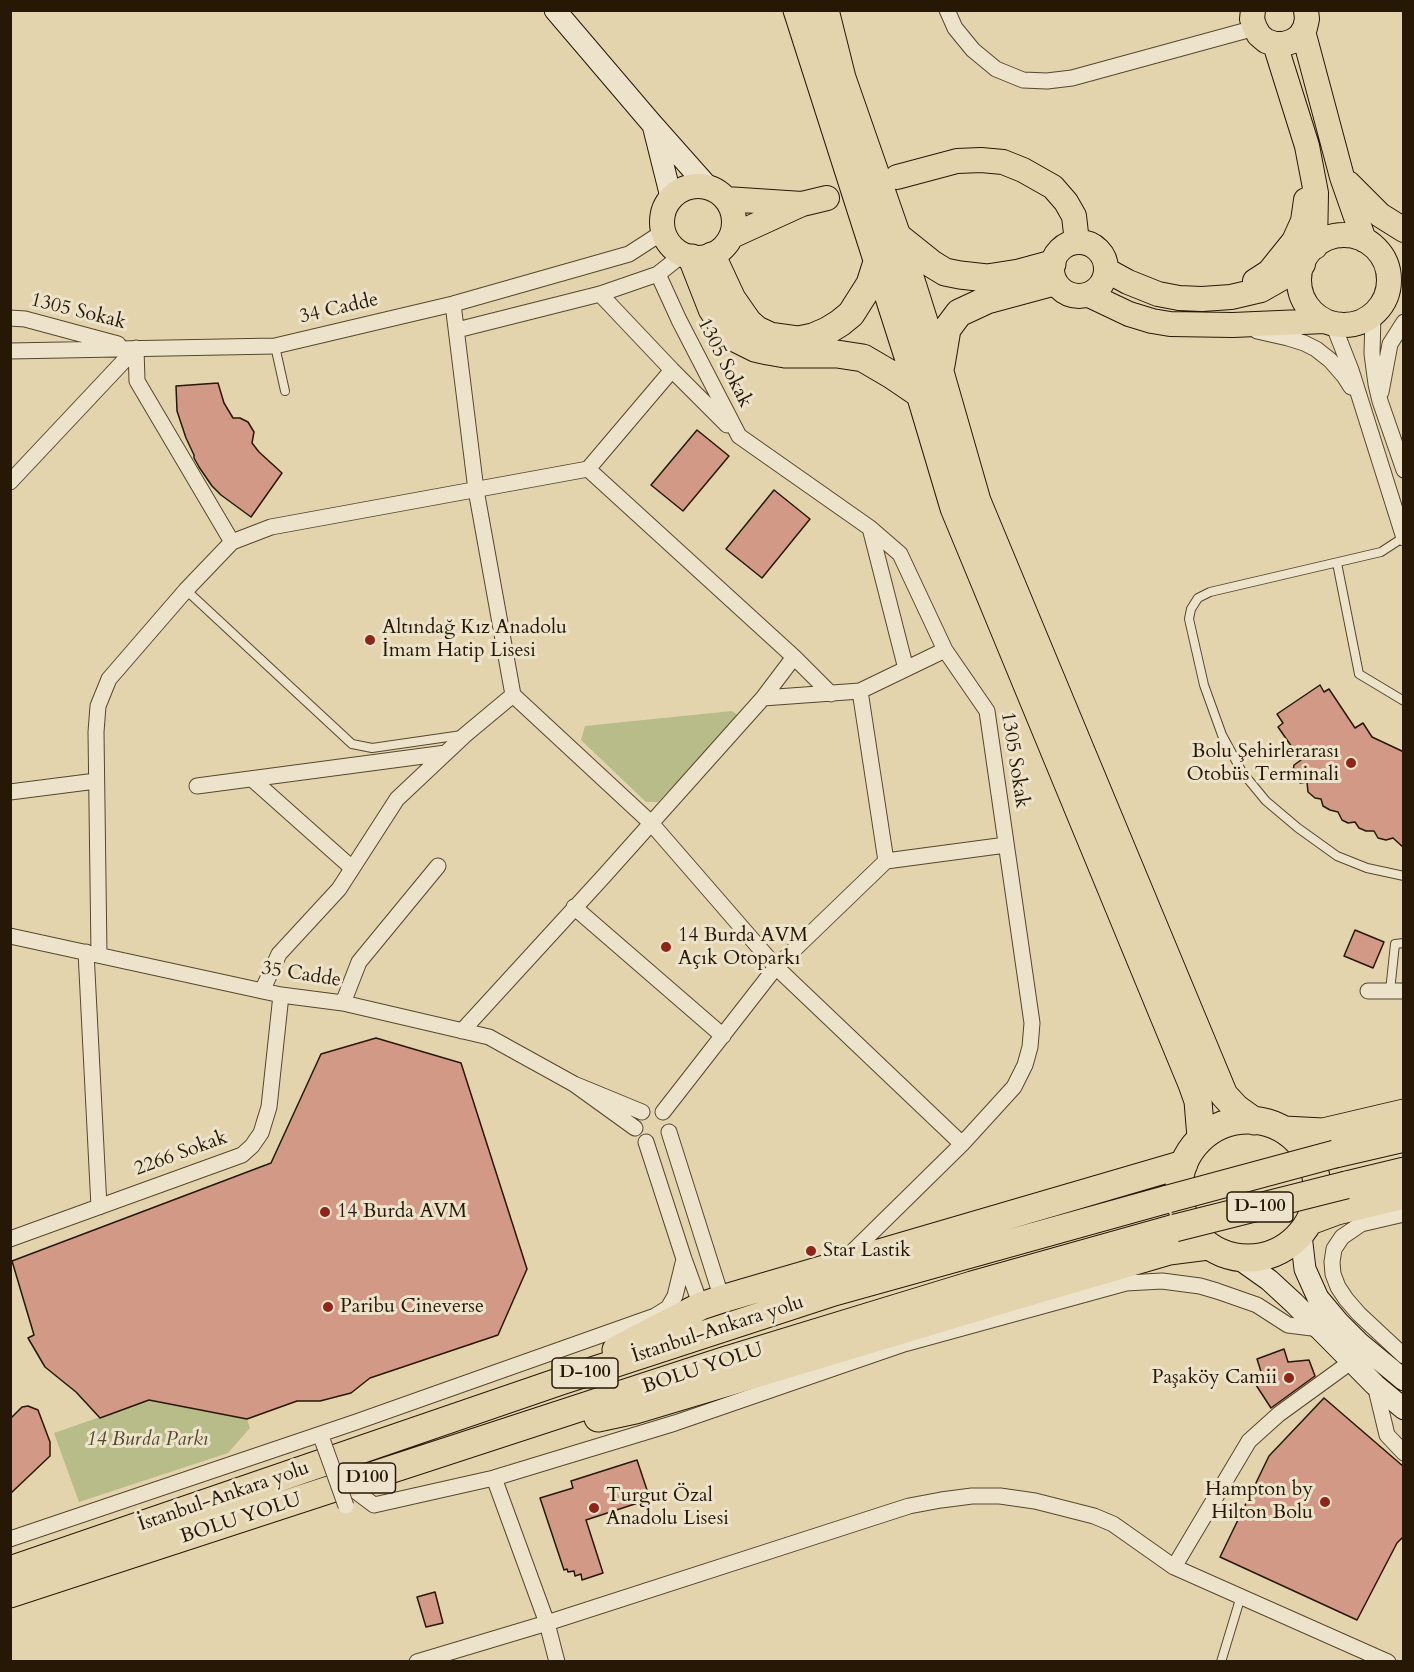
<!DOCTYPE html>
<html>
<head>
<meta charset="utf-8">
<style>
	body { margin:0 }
	#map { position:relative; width:1414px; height:1672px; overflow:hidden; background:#e4d4ae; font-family:Cardo,serif }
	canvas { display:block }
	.frame { position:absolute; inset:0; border:12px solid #261804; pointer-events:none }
</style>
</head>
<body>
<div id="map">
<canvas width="1414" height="1672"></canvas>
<div class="frame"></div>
</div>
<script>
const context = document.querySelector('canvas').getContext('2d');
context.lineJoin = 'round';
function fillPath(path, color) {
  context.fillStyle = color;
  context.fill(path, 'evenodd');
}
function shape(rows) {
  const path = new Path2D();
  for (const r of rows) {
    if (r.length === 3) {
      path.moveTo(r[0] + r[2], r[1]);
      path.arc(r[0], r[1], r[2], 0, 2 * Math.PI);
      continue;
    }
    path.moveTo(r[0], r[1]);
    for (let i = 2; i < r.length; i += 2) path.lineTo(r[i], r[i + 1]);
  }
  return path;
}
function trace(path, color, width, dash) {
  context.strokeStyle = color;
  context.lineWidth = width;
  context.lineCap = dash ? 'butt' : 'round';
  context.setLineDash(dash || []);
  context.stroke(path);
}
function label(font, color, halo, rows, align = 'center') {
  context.font = font + ' Cardo,serif';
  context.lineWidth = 6;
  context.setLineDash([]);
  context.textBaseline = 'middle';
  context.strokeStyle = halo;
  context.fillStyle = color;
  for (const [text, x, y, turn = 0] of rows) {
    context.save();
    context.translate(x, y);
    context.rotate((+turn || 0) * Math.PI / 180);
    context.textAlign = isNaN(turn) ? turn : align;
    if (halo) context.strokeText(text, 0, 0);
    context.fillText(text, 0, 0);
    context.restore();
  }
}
fillPath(shape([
	[732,711,739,716,658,802,646,802,581,740,585,726],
	[149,1400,247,1419,250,1428,228,1453,79,1502,54,1433]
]), '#b7bc88');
const building = shape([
	[218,383,224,403,233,418,240,418,248,422,254,432,252,443,259,452,282,473,251,517,221,495,212,486,199,467,194,458,194,455,186,438,177,411,176,386,218,383],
	[697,430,729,456,683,511,651,485,697,430],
	[774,490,810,519,762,578,726,549,774,490],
	[1320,685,1324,692,1329,689,1355,728,1363,723,1372,737,1404,752,1404,848,1393,838,1386,840,1378,838,1374,831,1366,831,1359,828,1355,822,1348,823,1342,820,1338,812,1330,810,1323,806,1321,799,1315,798,1308,792,1307,782,1300,783,1294,779,1293,771,1294,765,1301,760,1278,727,1283,723,1277,714,1320,685],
	[1355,930,1384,942,1373,968,1344,956,1355,930],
	[376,1038,461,1063,527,1269,498,1335,370,1378,351,1393,320,1401,297,1401,247,1419,149,1400,100,1418,76,1392,45,1367,28,1338,34,1335,12,1261,271,1163,321,1054,376,1038],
	[1284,1349,1288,1362,1309,1360,1315,1376,1271,1408,1256,1385,1264,1381,1257,1359,1284,1349],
	[1324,1398,1404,1467,1404,1536,1397,1543,1357,1620,1220,1557,1269,1456,1324,1398],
	[28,1406,38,1410,50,1442,50,1456,10,1494,10,1419,22,1407,28,1406],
	[637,1460,650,1499,586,1520,603,1573,582,1580,581,1574,575,1576,574,1571,568,1572,567,1569,564,1570,540,1498,573,1488,571,1481,637,1460],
	[435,1592,443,1623,426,1627,417,1597,435,1592]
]);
fillPath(building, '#d19986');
trace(building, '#261804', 1.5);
const lane = shape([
	[275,346,285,391],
	[1404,537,1381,552,1210,592,1198,598,1191,609,1189,619,1204,685,1222,735,1242,772,1266,801,1298,828,1337,856,1367,868,1404,876],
	[1337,563,1359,674,1404,701],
	[186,590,352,744,372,748,462,735],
	[1390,991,1395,944,1404,943],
	[1221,1662,1241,1596]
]);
const street = shape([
	[947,10,955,28,973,50,996,69,1023,80,1047,81,1072,78,1255,28],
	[658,274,679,320,739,436,870,528,900,554,945,650,987,711,1032,1023,1030,1047,1025,1065,1014,1087,962,1144,845,1259],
	[600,294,672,370,727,425],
	[453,304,476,490,513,695,651,823,776,967,962,1144],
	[1373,314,1372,354,1376,384,1380,401,1404,470],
	[10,318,25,319,118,344],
	[1333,324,1351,370,1404,538],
	[457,330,600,294,658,274,682,255],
	[1257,331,1288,338,1304,343,1316,349,1330,360,1344,376,1351,387],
	[136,348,137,381,232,542],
	[10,351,275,346,453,304,629,254,663,232],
	[1381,392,1390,344,1404,322],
	[588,469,672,370],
	[10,482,136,348],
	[870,528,906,669],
	[860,691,886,861],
	[763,698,860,691,945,650],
	[252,779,352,868],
	[197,786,446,753],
	[10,792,96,781],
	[574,907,723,1036],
	[10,936,281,995,343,1003,489,1037,574,1084],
	[86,952,99,1207],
	[99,954,96,732,98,706,109,679,186,590,232,542,271,527,588,469,794,657,831,694],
	[262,991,279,954,339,889,397,799,465,735,513,695],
	[1368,991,1404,991],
	[343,1003,359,962,438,866],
	[462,1031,604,876,763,698,794,657],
	[663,1112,776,967,886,861,1006,845],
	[635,1128,574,1084,642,1112],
	[669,1132,722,1299],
	[646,1142,684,1259,701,1306],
	[1404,1214,1361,1224,1342,1237,1334,1249,1332,1262,1333,1274,1338,1287,1346,1299,1359,1314,1404,1356],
	[10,1239,242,1155,252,1146,261,1133,269,1107,281,995],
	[1375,1385,1387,1435,1404,1453],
	[494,1478,547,1623,557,1662],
	[346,1484,374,1505,494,1478,675,1423,904,1344,1126,1283,1162,1281,1200,1286,1217,1291,1257,1305,1288,1325,1320,1329],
	[10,1539,356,1422,655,1316,668,1308,675,1296,684,1259],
	[1174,1567,1249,1441,1279,1414,1352,1361],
	[417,1662,547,1623,909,1506,941,1500,972,1496,1000,1496,1035,1501,1094,1516,1113,1524,1174,1567,1388,1662]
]);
const secondary = shape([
	[555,10,653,125],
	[671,197,653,125,708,187],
	[1301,1235,1305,1269,1318,1298,1339,1323,1358,1342,1404,1380],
	[1238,1258,1269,1280,1294,1303,1375,1385,1404,1409]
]);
const primary = shape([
	[1253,10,1252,19,1255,28,1259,35,1266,41,1275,44,1284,44,1293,41,1300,36,1305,28,1307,19,1306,10],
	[1303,31,1342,177,1364,240],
	[1275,44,1307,146,1316,193,1315,247],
	[897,177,957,161,981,160,1003,162,1023,170,1053,187,1066,202,1074,216,1077,242],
	[1348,183,1380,215,1404,230],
	[698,222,36],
	[726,199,802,204,732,236],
	[802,204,827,198],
	[1344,280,45],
	[1079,269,27],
	[1106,270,1128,282,1158,294,1179,298,1202,299,1231,297,1261,290,1289,274,1303,264],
	[1255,281,1269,272,1294,241,1303,221,1306,200],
	[1089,295,1129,314,1152,321,1170,324,1233,325,1325,321]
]);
const highway = shape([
	[797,10,920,394,954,508,1192,1084,1198,1101,1201,1138],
	[825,10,842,78,897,236,940,372,977,501,1224,1095,1236,1108,1254,1121],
	[897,236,932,264,945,272,960,275,987,278,1019,273,1052,264],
	[712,256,732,299,748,322,757,330,770,336,799,340,813,337,827,331,840,323,851,314,870,284,877,262],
	[692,258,712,309,724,328,733,337,755,348,768,351,785,354,837,354,863,358,892,375,920,394],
	[941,365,947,329,959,313,987,300,1050,283],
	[1248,1189,69],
	[1284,1130,1323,1132,1404,1113],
	[1335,1154,1404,1138],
	[1346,1185,1404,1171],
	[1310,1221,1337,1211,1404,1195],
	[616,1350,701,1306,722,1299,1184,1164],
	[598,1418,635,1410,1005,1299,1169,1251,1208,1246],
	[10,1570,561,1381,834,1292,1168,1199],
	[10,1594,723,1361,972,1285,1175,1228]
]);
trace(lane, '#56472e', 10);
trace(street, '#56472e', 17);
trace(secondary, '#261804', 23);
trace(primary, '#261804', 26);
trace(highway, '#261804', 29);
trace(lane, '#ede3ca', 8);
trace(street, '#ede3ca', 15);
trace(secondary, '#ede3ca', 21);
trace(primary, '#e4d4ae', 24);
trace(highway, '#e4d4ae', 27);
const streetBridge = shape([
	[323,1442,346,1506]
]);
const highwayBridge = shape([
	[1168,1199,1335,1154],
	[1175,1228,1346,1185]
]);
trace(streetBridge, '#56472e', 17, []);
trace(highwayBridge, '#261804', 29, []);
trace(streetBridge, '#ede3ca', 15);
trace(highwayBridge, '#e4d4ae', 27);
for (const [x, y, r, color] of [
	[370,640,6,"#8f2418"],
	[1351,763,6,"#8f2418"],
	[666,947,6,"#8f2418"],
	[325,1212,6,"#8f2418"],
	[811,1251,6,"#8f2418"],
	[328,1307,6,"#8f2418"],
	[1289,1378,6,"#8f2418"],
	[1325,1502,6,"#8f2418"],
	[594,1508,6,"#8f2418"]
]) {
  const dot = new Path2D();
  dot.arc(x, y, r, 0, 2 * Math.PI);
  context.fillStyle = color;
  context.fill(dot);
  trace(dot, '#ede3ca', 2);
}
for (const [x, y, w] of [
	[1260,1207,66],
	[585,1373,66],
	[367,1478,57]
]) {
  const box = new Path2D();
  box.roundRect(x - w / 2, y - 15, w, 30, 4.5);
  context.fillStyle = '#ede3ca';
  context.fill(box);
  trace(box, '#261804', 1.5);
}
label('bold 18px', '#261804', null, [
	["D-100",1260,1207],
	["D-100",585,1373],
	["D100",367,1478]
]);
label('20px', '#261804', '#ede3ca', [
	["34 Cadde",339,309,-13],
	["1305 Sokak",78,312,14],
	["1305 Sokak",724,363,63],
	["1305 Sokak",1014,760,81],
	["35 Cadde",301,975,9],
	["2266 Sokak",181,1154,-20],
	["İstanbul-Ankara yolu",718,1330,-18],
	["BOLU YOLU",703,1369,-18],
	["İstanbul-Ankara yolu",224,1497,-19],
	["BOLU YOLU",241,1519,-18]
]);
label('20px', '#261804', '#ede3ca', [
	["Altındağ Kız Anadolu",382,628],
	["İmam Hatip Lisesi",382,651],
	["Bolu Şehirlerarası",1339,752,"right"],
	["Otobüs Terminali",1339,775,"right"],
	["14 Burda AVM",678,936],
	["Açık Otoparkı",678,959],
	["14 Burda AVM",337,1212],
	["Star Lastik",823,1251],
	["Paribu Cineverse",340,1307],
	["Paşaköy Camii",1277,1378,"right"],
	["Hampton by",1313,1490,"right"],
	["Hilton Bolu",1313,1513,"right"],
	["Turgut Özal",606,1496],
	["Anadolu Lisesi",606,1519]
], 'left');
label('italic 20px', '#52492c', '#ede3ca', [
	["14 Burda Parkı",147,1440]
]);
</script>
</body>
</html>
